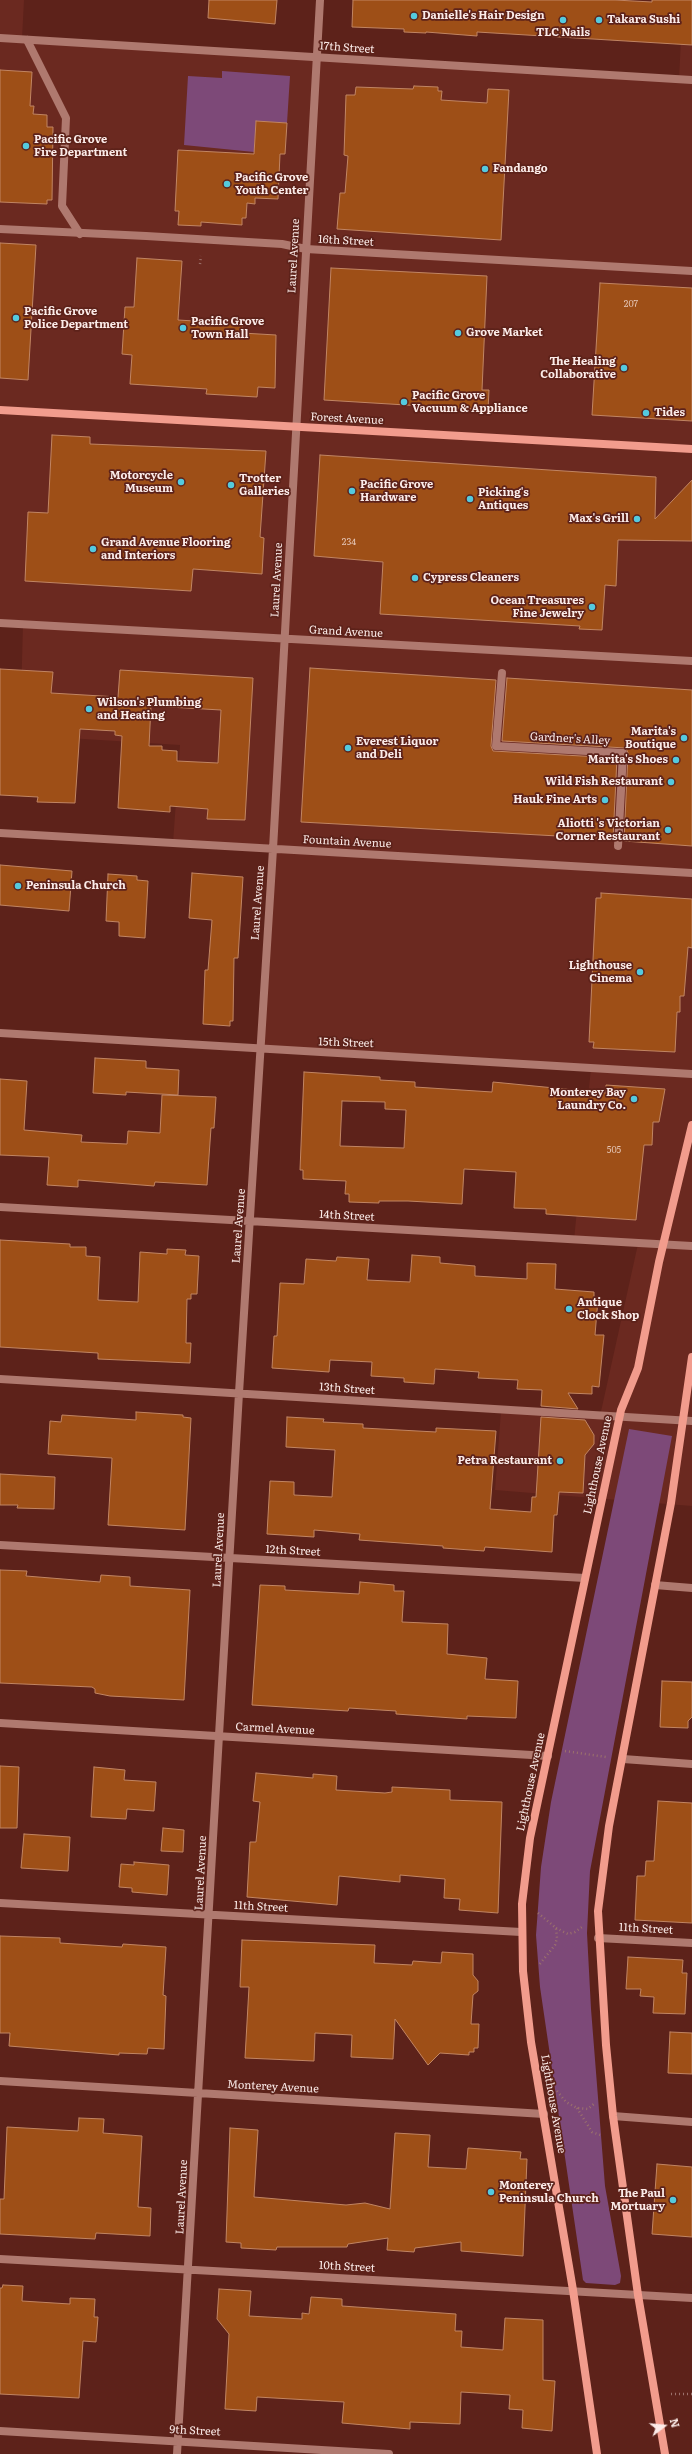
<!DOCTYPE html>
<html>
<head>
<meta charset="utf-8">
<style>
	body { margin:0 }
	#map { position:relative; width:692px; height:2454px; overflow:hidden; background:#5d221a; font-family:Literata,serif }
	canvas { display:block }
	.north { position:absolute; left:644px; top:2406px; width:40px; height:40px; -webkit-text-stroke:3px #5d221a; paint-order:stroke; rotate:74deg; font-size:11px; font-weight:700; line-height:16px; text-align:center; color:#fbebe8 }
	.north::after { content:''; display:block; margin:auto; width:14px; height:18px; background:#fbebe8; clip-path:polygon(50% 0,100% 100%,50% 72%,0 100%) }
</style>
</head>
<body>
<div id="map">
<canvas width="692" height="2454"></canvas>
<div class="north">N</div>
</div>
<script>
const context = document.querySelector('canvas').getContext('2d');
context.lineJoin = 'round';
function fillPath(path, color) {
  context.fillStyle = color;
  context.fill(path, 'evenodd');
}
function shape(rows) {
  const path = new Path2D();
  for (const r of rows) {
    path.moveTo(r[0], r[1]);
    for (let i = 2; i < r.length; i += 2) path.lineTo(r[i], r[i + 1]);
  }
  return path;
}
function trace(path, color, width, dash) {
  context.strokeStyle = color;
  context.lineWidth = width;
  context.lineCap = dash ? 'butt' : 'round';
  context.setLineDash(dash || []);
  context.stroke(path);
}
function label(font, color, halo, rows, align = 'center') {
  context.font = font + ' Literata,serif';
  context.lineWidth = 3.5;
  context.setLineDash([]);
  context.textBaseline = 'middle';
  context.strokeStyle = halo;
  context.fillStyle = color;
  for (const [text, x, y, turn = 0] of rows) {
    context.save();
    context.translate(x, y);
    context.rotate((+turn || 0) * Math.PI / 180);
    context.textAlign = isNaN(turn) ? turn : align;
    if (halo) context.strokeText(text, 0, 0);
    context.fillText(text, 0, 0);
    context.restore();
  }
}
fillPath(shape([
	[0,0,24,0,22,39,679,79,683,0,692,0,692,1506,495,1490,501,1411,600,1416,638,1244,574,1240,591,1068,260,1050,273,849,173,843,180,745,20,735,23,624,0,623]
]), '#6b2920');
fillPath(shape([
	[222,71,290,76,287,123,256,121,254,152,184,145,188,76,222,78],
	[629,1429,672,1436,590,1871,587,1933,591,2009,605,2186,621,2276,620,2283,615,2285,586,2283,583,2280,540,1987,536,1935,541,1867,551,1802]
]), '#7d4978');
const building = shape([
	[209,0,277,0,275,24,208,18,209,0],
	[353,0,615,0,652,2,652,0,692,0,692,45,477,32,477,36,426,32,426,33,404,32,404,29,352,27,353,0],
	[0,70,32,72,30,106,34,106,33,114,47,115,47,127,53,127,52,200,47,200,47,204,0,202,0,70],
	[414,86,438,87,438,91,442,91,441,100,487,103,488,89,509,90,501,240,337,229,340,193,345,193,348,156,344,155,346,95,355,95,356,87,413,89,414,86],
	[256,121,287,123,285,154,280,154,278,199,255,198,255,204,247,203,246,218,242,218,242,225,201,222,201,226,178,225,179,211,175,211,178,150,254,154,256,121],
	[0,243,36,245,28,380,0,378,0,243],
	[137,258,182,261,178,320,243,324,242,333,276,335,275,388,258,387,257,397,206,394,207,389,130,384,132,355,122,354,125,307,134,307,137,258],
	[331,268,487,276,482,390,489,390,488,410,324,400,331,268],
	[600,283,692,288,692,421,592,415,600,283],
	[52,435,90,437,90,444,266,451,260,537,264,538,262,574,193,569,191,591,25,581,28,512,48,513,52,435],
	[320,455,656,477,655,519,692,480,692,541,618,540,616,586,605,585,602,630,579,629,580,626,380,614,383,562,314,556,320,455],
	[310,668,496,680,491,746,493,751,617,758,613,839,301,822,310,668],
	[0,669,53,672,51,693,118,697,120,670,253,678,245,820,207,819,208,809,170,806,170,812,118,808,122,736,115,735,115,731,80,729,75,803,37,802,38,797,0,795,0,669],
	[151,706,221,710,218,763,177,761,177,751,162,750,162,746,149,746,151,706],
	[507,678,692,690,692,846,624,841,628,753,626,748,502,741,507,678],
	[0,865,72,871,69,911,0,905,0,865],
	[192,873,243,877,238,958,234,958,233,1021,230,1021,230,1026,203,1024,205,970,208,970,212,920,189,918,192,873],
	[108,874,137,876,137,880,148,881,145,938,119,936,119,922,106,921,108,874],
	[601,893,692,899,692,948,688,947,684,996,680,996,680,1012,677,1012,675,1052,593,1048,594,1042,589,1042,596,898,601,898,601,893],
	[95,1058,146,1061,146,1068,179,1070,178,1095,126,1092,126,1095,93,1093,95,1058],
	[304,1072,380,1077,380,1080,415,1082,415,1087,492,1092,493,1082,606,1093,606,1085,665,1089,659,1122,653,1122,652,1145,644,1145,636,1220,546,1214,546,1209,514,1208,516,1172,464,1169,462,1204,408,1201,379,1201,379,1203,349,1202,349,1194,345,1194,346,1181,303,1179,303,1170,300,1170,304,1072],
	[342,1101,385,1102,385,1109,406,1110,404,1148,340,1146,342,1101],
	[0,1079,27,1081,24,1130,82,1135,81,1142,127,1144,128,1131,160,1133,162,1095,216,1097,214,1128,211,1128,207,1185,155,1182,154,1186,78,1180,78,1187,47,1185,49,1157,0,1155,0,1079],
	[0,1240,70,1244,70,1247,86,1247,86,1256,100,1257,98,1300,138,1302,140,1252,167,1254,167,1249,186,1250,185,1255,199,1256,197,1294,191,1294,191,1299,187,1299,186,1343,191,1343,190,1363,98,1359,98,1353,0,1347,0,1240],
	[412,1255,440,1257,440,1263,475,1266,475,1276,527,1279,527,1263,556,1264,555,1289,594,1292,594,1299,598,1299,595,1335,604,1335,599,1387,592,1386,592,1394,568,1393,578,1409,541,1406,542,1390,517,1389,518,1380,478,1378,479,1372,435,1369,434,1384,404,1382,404,1378,371,1376,372,1362,330,1360,329,1372,272,1368,274,1336,277,1336,280,1283,304,1284,306,1259,336,1261,337,1257,369,1259,367,1280,410,1282,412,1255],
	[136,1412,183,1415,183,1417,191,1418,185,1530,108,1525,112,1458,48,1454,50,1421,61,1422,62,1415,136,1420,136,1412],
	[287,1417,324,1419,323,1422,363,1424,363,1428,436,1432,436,1428,496,1431,490,1509,531,1512,532,1497,536,1497,541,1417,585,1420,594,1435,594,1444,585,1455,583,1493,559,1492,557,1515,554,1515,552,1552,485,1547,484,1551,443,1548,443,1546,359,1540,360,1534,314,1530,314,1537,267,1534,270,1481,294,1482,294,1495,332,1497,335,1450,286,1447,287,1417],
	[0,1474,55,1477,54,1509,17,1508,18,1505,0,1505,0,1474],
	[0,1570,27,1571,26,1576,100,1582,101,1575,130,1577,130,1586,190,1590,184,1700,110,1696,95,1693,95,1689,92,1687,0,1683,0,1570],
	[360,1582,394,1585,394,1591,404,1591,402,1622,448,1624,447,1654,487,1658,485,1679,518,1681,516,1718,467,1716,467,1719,396,1714,396,1711,349,1708,348,1711,252,1705,260,1585,285,1586,285,1590,359,1594,360,1582],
	[662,1681,692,1682,692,1717,688,1721,688,1728,660,1727,662,1681],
	[0,1766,19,1767,17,1828,0,1828,0,1766],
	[94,1767,125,1770,124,1780,156,1782,154,1811,127,1809,126,1819,91,1817,94,1767],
	[256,1773,313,1778,313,1774,337,1776,336,1790,385,1793,392,1792,392,1787,450,1790,450,1800,502,1802,498,1913,459,1910,460,1899,444,1898,445,1879,400,1875,400,1882,339,1876,337,1905,247,1897,250,1842,256,1842,260,1802,253,1801,256,1773],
	[658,1801,692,1803,692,1923,635,1920,637,1876,645,1876,646,1861,654,1861,658,1801],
	[163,1828,184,1830,183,1852,161,1851,163,1828],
	[24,1834,70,1837,68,1871,21,1868,24,1834],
	[134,1862,169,1865,167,1895,132,1892,132,1888,119,1887,121,1864,134,1865,134,1862],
	[0,1936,60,1938,60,1943,122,1947,123,1944,166,1947,163,1995,166,1996,164,2049,148,2048,147,2054,119,2053,119,2055,9,2046,10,2033,0,2033,0,1936],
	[242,1940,375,1945,374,1963,412,1965,413,1961,441,1963,442,1952,473,1954,473,1975,478,1981,478,1991,473,1995,471,2024,479,2024,478,2048,474,2048,474,2052,469,2052,469,2055,440,2053,428,2065,395,2019,393,2059,351,2057,352,2035,315,2033,314,2061,245,2058,249,1987,240,1987,242,1940],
	[628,1957,683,1960,682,1973,687,1973,685,2014,653,2013,654,1997,640,1996,641,1989,626,1989,628,1957],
	[670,2032,692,2033,692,2074,668,2073,670,2032],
	[79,2118,104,2119,103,2133,142,2136,138,2207,151,2208,150,2236,96,2233,95,2239,0,2234,0,2199,4,2199,7,2127,78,2131,79,2118],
	[230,2128,258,2130,254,2197,346,2205,365,2203,390,2209,395,2133,430,2135,428,2167,466,2169,468,2148,521,2152,520,2159,527,2159,523,2256,461,2251,461,2242,415,2248,414,2252,387,2250,388,2238,348,2244,347,2247,277,2247,276,2250,241,2248,241,2243,226,2242,230,2128],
	[657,2164,692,2167,692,2237,652,2234,657,2164],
	[3,2285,23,2286,22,2301,70,2304,70,2298,95,2299,94,2317,98,2317,96,2342,83,2341,79,2398,0,2394,0,2288,2,2288,3,2285],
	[219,2289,251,2291,249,2316,302,2319,302,2313,309,2314,311,2297,342,2299,342,2306,456,2314,455,2331,462,2331,461,2347,503,2350,505,2318,543,2320,543,2380,555,2381,552,2431,522,2428,523,2410,509,2409,510,2395,461,2392,460,2424,410,2422,410,2429,342,2423,344,2402,257,2397,256,2411,225,2409,229,2334,217,2319,219,2289]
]);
fillPath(building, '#9e4f17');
trace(building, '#c18563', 1);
trace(shape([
	[200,264,201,256],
	[565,1751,606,1757],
	[538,1913,556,1928,557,1938,555,1945,539,1965],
	[556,1928,568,1934,575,1932,582,1927],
	[557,2091,566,2102,577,2108,588,2109,595,2103],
	[577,2108,592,2132,600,2135],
	[671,2394,692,2394]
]), '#9c726c', 2.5, [1, 3]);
trace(shape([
	[27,40,66,118,62,206,80,234],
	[502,673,496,746,623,753,618,846]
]), '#af796f', 8);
trace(shape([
	[0,38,692,80],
	[0,229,146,236,282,244,306,249,692,271],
	[0,623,692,661],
	[0,833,692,873],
	[0,1033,692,1074],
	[0,1207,692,1246],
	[0,1379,692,1421],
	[0,1545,585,1578],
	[655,1585,692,1588],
	[0,1723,548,1756],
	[623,1759,692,1764],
	[0,1903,521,1932],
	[598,1938,692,1943],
	[0,2081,544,2114],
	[613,2116,692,2122],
	[0,2259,692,2298],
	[0,2431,389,2454],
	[177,2454,239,1393,273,849,320,0]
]), '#af796f', 8);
trace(shape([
	[0,410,692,449],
	[597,2454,573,2290,531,2042,523,1971,522,1904,530,1838,621,1410,638,1368,659,1262,692,1125],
	[665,2454,638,2295,613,2116,606,2045,598,1911,609,1826,671,1503,692,1357]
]), '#f29c8d', 8);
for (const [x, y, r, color] of [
	[414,16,4,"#54cade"],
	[563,20,4,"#54cade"],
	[599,20,4,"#54cade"],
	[26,146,4,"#54cade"],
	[485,169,4,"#54cade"],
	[227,184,4,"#54cade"],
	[16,318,4,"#54cade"],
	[183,328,4,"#54cade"],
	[458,333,4,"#54cade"],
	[624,368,4,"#54cade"],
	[404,402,4,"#54cade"],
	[646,413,4,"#54cade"],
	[181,482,4,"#54cade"],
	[231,485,4,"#54cade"],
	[352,491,4,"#54cade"],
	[470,499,4,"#54cade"],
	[637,519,4,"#54cade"],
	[93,549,4,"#54cade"],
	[415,578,4,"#54cade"],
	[592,607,4,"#54cade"],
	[89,709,4,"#54cade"],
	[684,738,4,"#54cade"],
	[348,748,4,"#54cade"],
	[676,760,4,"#54cade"],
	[671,782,4,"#54cade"],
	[605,800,4,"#54cade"],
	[668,830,4,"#54cade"],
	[18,886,4,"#54cade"],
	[640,972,4,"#54cade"],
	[634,1099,4,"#54cade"],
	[569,1309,4,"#54cade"],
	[560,1461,4,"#54cade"],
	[491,2192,4,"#54cade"],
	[673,2200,4,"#54cade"]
]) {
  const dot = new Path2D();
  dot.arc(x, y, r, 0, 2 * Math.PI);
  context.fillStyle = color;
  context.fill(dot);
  trace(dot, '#5d221a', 1.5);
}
label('9px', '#e4c4b4', null, [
	["207",631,304],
	["234",349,542],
	["505",614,1150]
]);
label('bold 11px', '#fbebe8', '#5d221a', [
	["Danielle's Hair Design",422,16],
	["Takara Sushi",607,20],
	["TLC Nails",563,33,"center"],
	["Pacific Grove",34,140],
	["Fire Department",34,153],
	["Fandango",493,169],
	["Pacific Grove",235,178],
	["Youth Center",235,191],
	["Pacific Grove",24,312],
	["Police Department",24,325],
	["Pacific Grove",191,322],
	["Town Hall",191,335],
	["Grove Market",466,333],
	["The Healing",616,362,"right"],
	["Collaborative",616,375,"right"],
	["Pacific Grove",412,396],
	["Vacuum & Appliance",412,409],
	["Tides",654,413],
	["Motorcycle",173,476,"right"],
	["Museum",173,489,"right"],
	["Trotter",239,479],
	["Galleries",239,492],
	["Pacific Grove",360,485],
	["Hardware",360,498],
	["Picking's",478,493],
	["Antiques",478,506],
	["Max's Grill",629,519,"right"],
	["Grand Avenue Flooring",101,543],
	["and Interiors",101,556],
	["Cypress Cleaners",423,578],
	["Ocean Treasures",584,601,"right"],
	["Fine Jewelry",584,614,"right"],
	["Wilson's Plumbing",97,703],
	["and Heating",97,716],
	["Marita's",676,732,"right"],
	["Boutique",676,745,"right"],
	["Everest Liquor",356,742],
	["and Deli",356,755],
	["Marita's Shoes",668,760,"right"],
	["Wild Fish Restaurant",663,782,"right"],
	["Hauk Fine Arts",597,800,"right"],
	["Aliotti 's Victorian",660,824,"right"],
	["Corner Restaurant",660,837,"right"],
	["Peninsula Church",26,886],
	["Lighthouse",632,966,"right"],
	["Cinema",632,979,"right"],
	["Monterey Bay",626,1093,"right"],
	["Laundry Co.",626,1106,"right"],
	["Antique",577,1303],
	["Clock Shop",577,1316],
	["Petra Restaurant",552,1461,"right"],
	["Monterey",499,2186],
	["Peninsula Church",499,2199],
	["The Paul",665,2194,"right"],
	["Mortuary",665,2207,"right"]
], 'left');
label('11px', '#fbebe8', '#5d221a', [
	["17th Street",347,48,4],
	["16th Street",346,241,3],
	["Laurel Avenue",294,256,-87],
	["Forest Avenue",347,419,3],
	["Laurel Avenue",277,580,-87],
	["Grand Avenue",346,632,3],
	["Gardner's Alley",570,739,3],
	["Fountain Avenue",347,842,3],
	["Laurel Avenue",258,903,-86],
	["15th Street",346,1043,2],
	["14th Street",347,1216,3],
	["Laurel Avenue",239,1226,-86],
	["13th Street",347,1389,4],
	["Lighthouse Avenue",598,1465,-78],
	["Laurel Avenue",219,1550,-87],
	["12th Street",293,1551,3],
	["Carmel Avenue",275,1729,3],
	["Lighthouse Avenue",531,1782,-78],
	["Laurel Avenue",201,1873,-87],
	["11th Street",261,1907,3],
	["11th Street",646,1929,3],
	["Monterey Avenue",273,2087,3],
	["Lighthouse Avenue",553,2104,80],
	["Laurel Avenue",182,2197,-87],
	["10th Street",347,2267,3],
	["9th Street",195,2431,3]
]);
</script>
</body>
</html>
